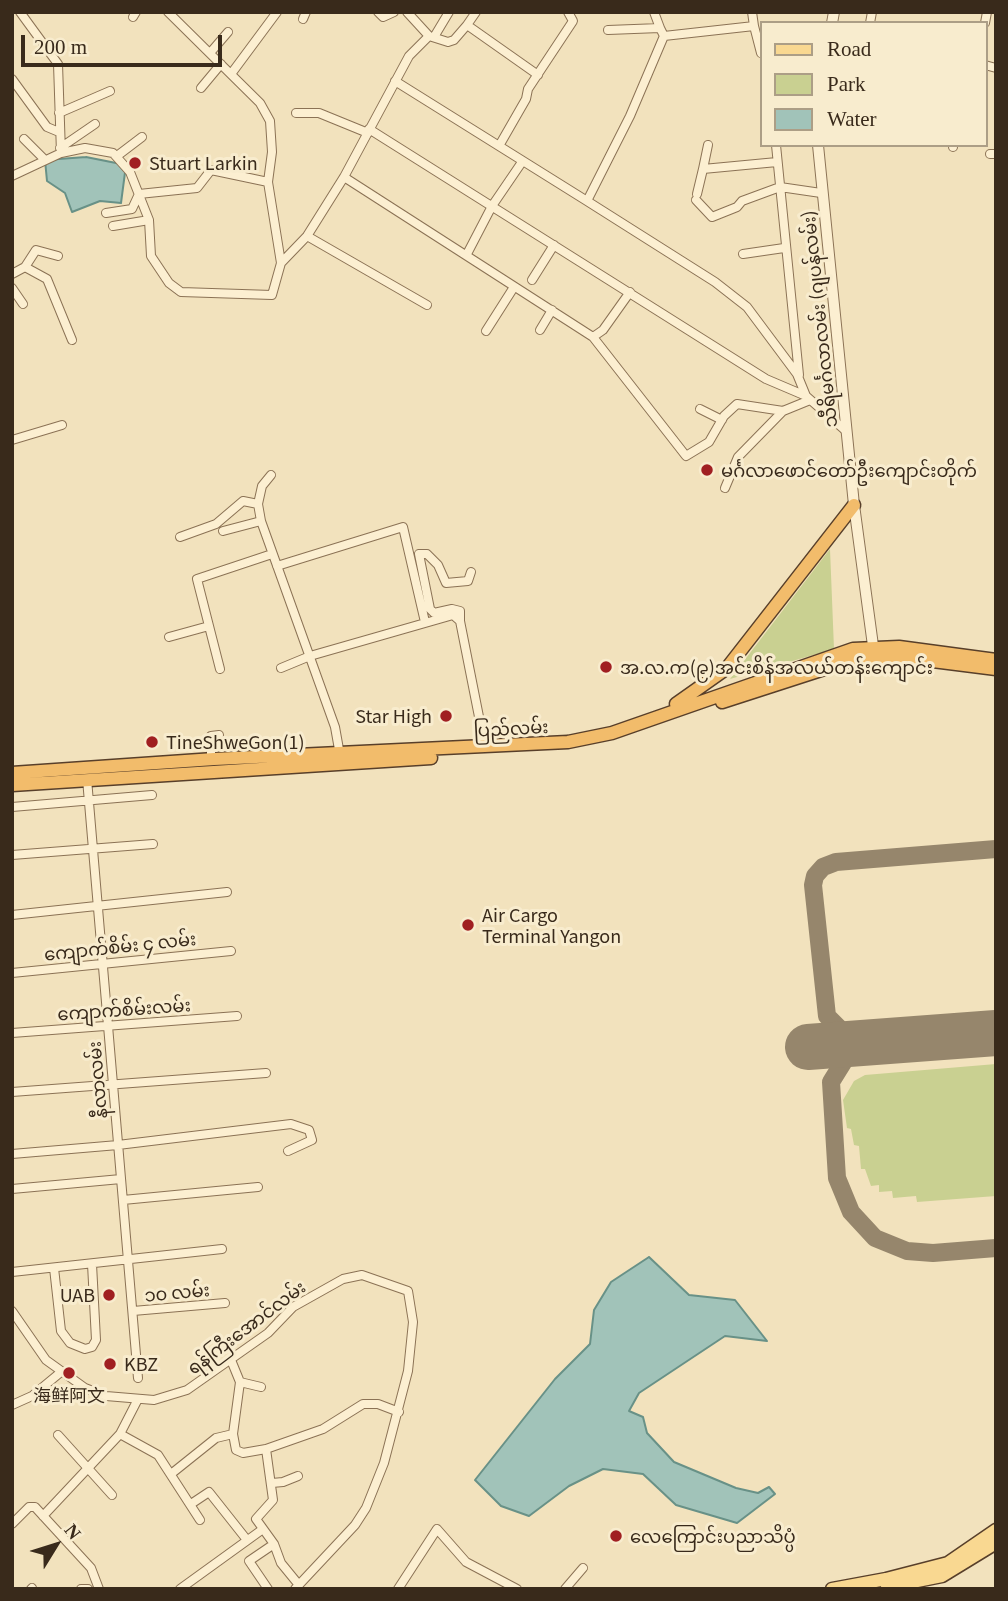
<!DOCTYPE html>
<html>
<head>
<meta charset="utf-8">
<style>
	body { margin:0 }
	#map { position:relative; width:1008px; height:1601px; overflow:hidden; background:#f2e2bd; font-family:Georgia,serif }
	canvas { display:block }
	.frame { position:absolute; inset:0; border:14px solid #392a1b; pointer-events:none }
	.legend { position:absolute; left:760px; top:21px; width:228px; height:126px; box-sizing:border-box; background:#f8ecce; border:2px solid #ac9e86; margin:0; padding:9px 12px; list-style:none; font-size:21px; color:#392a1b }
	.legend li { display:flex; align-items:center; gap:14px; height:35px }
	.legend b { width:35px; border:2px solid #ac9e86 }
	.north { position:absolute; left:21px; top:1510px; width:70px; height:70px; -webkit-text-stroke:5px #f8ecce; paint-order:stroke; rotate:52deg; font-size:19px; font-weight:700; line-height:28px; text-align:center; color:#392a1b }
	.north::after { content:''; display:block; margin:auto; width:24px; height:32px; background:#392a1b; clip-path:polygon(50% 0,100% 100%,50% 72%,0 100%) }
	.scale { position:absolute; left:21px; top:35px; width:201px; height:32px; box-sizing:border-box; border:4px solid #392a1b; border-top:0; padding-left:9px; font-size:21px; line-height:24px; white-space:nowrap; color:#392a1b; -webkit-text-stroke:5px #f8ecce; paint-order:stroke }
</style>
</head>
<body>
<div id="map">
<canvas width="1008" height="1601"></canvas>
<div class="frame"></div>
<ul class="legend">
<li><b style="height:9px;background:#f9d891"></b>Road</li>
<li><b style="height:19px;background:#c9d091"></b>Park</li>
<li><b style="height:19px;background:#a1c3b9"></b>Water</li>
</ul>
<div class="north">N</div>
<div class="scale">200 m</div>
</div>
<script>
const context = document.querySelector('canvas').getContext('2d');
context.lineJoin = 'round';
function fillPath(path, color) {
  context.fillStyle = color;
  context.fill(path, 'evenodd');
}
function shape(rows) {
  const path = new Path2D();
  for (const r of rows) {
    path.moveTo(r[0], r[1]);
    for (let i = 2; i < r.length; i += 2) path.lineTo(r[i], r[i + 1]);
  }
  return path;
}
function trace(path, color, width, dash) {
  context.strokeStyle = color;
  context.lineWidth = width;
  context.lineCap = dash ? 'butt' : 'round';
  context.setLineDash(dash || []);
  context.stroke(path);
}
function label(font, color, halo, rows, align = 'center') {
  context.font = font + ' Georgia,"Noto Sans SC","Noto Sans Myanmar",serif';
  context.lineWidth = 6;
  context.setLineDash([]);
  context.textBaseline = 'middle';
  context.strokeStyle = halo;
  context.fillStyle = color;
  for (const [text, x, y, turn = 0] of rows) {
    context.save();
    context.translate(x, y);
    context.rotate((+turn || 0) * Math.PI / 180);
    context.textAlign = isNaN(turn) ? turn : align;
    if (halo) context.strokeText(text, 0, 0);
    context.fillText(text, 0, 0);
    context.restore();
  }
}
fillPath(shape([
	[830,549,834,649,730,679],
	[996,1064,996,1196,917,1202,916,1196,893,1198,892,1191,879,1192,879,1185,871,1186,865,1169,861,1169,859,1146,854,1145,851,1129,847,1128,843,1100,854,1081,865,1075]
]), '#c9d091');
const water = shape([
	[86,157,126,165,121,203,100,201,72,212,65,193,47,181,45,160,86,157],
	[649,1257,689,1295,735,1300,767,1341,725,1336,639,1393,629,1411,643,1417,647,1433,674,1462,736,1488,758,1493,769,1487,775,1494,737,1523,676,1505,643,1474,603,1469,569,1486,529,1516,501,1506,475,1480,555,1379,590,1344,594,1310,611,1282,649,1257]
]);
fillPath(water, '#a1c3b9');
trace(water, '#689187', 2);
trace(shape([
	[866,1042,845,1034,827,1016,813,885,815,876,823,867,836,862,996,849],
	[866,1042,849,1053,831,1082,837,1178,851,1212,875,1238,907,1251,933,1253,996,1248]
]), '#96866c', 18);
trace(shape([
	[808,1047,996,1033]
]), '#96866c', 46);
const minor = shape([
	[20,12,58,64,61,153],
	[378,12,383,17,394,12],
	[407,12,429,36,448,42,454,40,467,25,538,75],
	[654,12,660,28],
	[752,12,754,26],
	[133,17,136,12],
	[303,19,306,12],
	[870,23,872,12],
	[985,23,987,12],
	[467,25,476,12],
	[608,30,660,28,664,36],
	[664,36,630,116,587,201,715,282,747,307,797,374,806,396],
	[664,36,754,26,761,53],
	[434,37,449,12],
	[210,53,228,32],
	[985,65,996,68],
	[231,74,277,12],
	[12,79,47,127,59,132],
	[395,81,587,201],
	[201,88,221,64],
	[59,113,110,91],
	[296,113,319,113,368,133],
	[369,129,766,379,806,396,846,431],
	[24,139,44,159],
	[776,145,799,375],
	[499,146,526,99,528,89,573,21,568,12],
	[953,147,953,145],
	[60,148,95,124],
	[990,154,996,154],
	[117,156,142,137],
	[703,169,708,145],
	[12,176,61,153,85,148,113,153,130,172,149,220,151,256,169,283,181,292,272,295,281,263,268,182,272,152,270,121,260,103,168,12],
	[344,177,593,337,686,456,709,442,724,416,737,404,783,411,810,400],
	[697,194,703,169,777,162],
	[696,200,712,217,737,207,742,201,780,187,821,193],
	[106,213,132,209,139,194,197,188,211,170,268,182],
	[113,226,149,220],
	[307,236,427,305],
	[467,254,492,206,522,162],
	[743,254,784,248],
	[281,263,307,236,344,177,409,56,429,36],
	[25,267,36,250,58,256],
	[12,274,25,267,47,279,72,340],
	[532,280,554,245],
	[12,288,23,304],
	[540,330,552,310],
	[486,331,514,287],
	[593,337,603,330,630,292],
	[700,409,722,420],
	[12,440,62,425],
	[271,475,262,486,258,504,261,521,335,727,340,755],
	[725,488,738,457,783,411],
	[223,531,261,521],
	[180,537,216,524,243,501,258,504],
	[277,566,403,527,425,622],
	[460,621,460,611,452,609,434,613,430,609,419,554,427,554,438,565,446,583,468,581,471,572],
	[169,637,209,626],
	[281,668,310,656,453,615,460,621,485,747],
	[220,669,197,579,272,554],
	[211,759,211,736,219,735],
	[87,779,138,1378],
	[12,807,152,795],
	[12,855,153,844],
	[12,915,227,892],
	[12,973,231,951],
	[12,1033,237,1016],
	[12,1092,266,1073],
	[12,1154,118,1145,291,1124,309,1130,312,1140,288,1151],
	[12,1189,121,1179],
	[123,1200,258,1187],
	[54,1268,61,1331,70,1343,85,1349,92,1347,96,1340,92,1264],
	[12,1272,222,1249],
	[12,1311,46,1360,85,1388,106,1396,154,1400,187,1390,268,1333,293,1307,343,1279,362,1275,408,1291,413,1322,408,1371,384,1463,366,1508,355,1525,295,1589],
	[133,1311,225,1303],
	[240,1382,261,1387],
	[12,1405,32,1396,61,1372],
	[120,1434,158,1455,200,1520],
	[233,1434,236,1450,243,1453,266,1449,323,1429,363,1404,378,1404,399,1412],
	[58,1435,112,1495],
	[266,1449,273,1500,256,1519,274,1544,281,1563,299,1585],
	[171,1474,216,1438,233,1434,240,1382,231,1360],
	[272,1483,283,1482,298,1476],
	[191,1504,209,1492,247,1540],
	[43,1516,120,1434,138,1399],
	[12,1524,29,1507,35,1507,91,1568,99,1589],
	[31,1589,32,1588],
	[81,1589,88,1589],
	[180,1589,263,1529],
	[268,1589,249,1561,274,1544],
	[398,1589,437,1529,466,1562,517,1589],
	[565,1589,583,1568]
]);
const tertiary = shape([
	[832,23,834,12],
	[818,145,854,505,874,653]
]);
const primary = shape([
	[887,1587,942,1576,996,1543],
	[832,1589,886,1579,948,1563,996,1530]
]);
const trunk = shape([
	[722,702,855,659,901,657,996,669],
	[676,704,727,668,854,505],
	[12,773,214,759,568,742,612,733,853,649,899,647,996,660],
	[12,785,431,758]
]);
trace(minor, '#8b7255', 10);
trace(tertiary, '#8b7255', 12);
trace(primary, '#583f2a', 15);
trace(trunk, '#583f2a', 15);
trace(minor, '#fcefd1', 8);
trace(tertiary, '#fcefd1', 10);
trace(primary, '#f9d891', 12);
trace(trunk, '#f2bc6b', 12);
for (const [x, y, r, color] of [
	[135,163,7,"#a01f21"],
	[707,470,7,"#a01f21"],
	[606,667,7,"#a01f21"],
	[446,716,7,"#a01f21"],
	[152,742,7,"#a01f21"],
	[468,925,7,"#a01f21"],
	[109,1295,7,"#a01f21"],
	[110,1364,7,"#a01f21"],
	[69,1373,7,"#a01f21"],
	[616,1536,7,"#a01f21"]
]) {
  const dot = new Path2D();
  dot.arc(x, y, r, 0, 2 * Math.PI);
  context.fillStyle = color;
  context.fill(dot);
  trace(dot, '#f8ecce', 2.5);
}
label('18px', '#392a1b', '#f8ecce', [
	["Stuart Larkin",149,163],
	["မင်္ဂလာဖောင်တော်ဦးကျောင်းတိုက်",721,470],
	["အ.လ.က(၉)အင်းစိန်အလယ်တန်းကျောင်း",620,667],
	["Star High",432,716,"right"],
	["TineShweGon(1)",166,742],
	["Air Cargo",482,915],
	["Terminal Yangon",482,936],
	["UAB",95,1295,"right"],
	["KBZ",124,1364],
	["海鲜阿文",69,1395,"center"],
	["လေကြောင်းပညာသိပ္ပံ",630,1536]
], 'left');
label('18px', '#392a1b', '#f8ecce', [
	["သီရိမင်္ဂလာလမ်း (ဂျပန်လမ်း)",819,319,-96],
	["ပြည်လမ်း",511,728,-3],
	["ကျောက်စိမ်း ၄ လမ်း",120,946,-6],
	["ကျောက်စိမ်းလမ်း",124,1009,-4],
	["နီလာလမ်း",97,1080,-95],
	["၁၀ လမ်း",177,1292,-5],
	["ရန်ကြီးအောင်လမ်း",246,1327,-37]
]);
</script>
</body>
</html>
